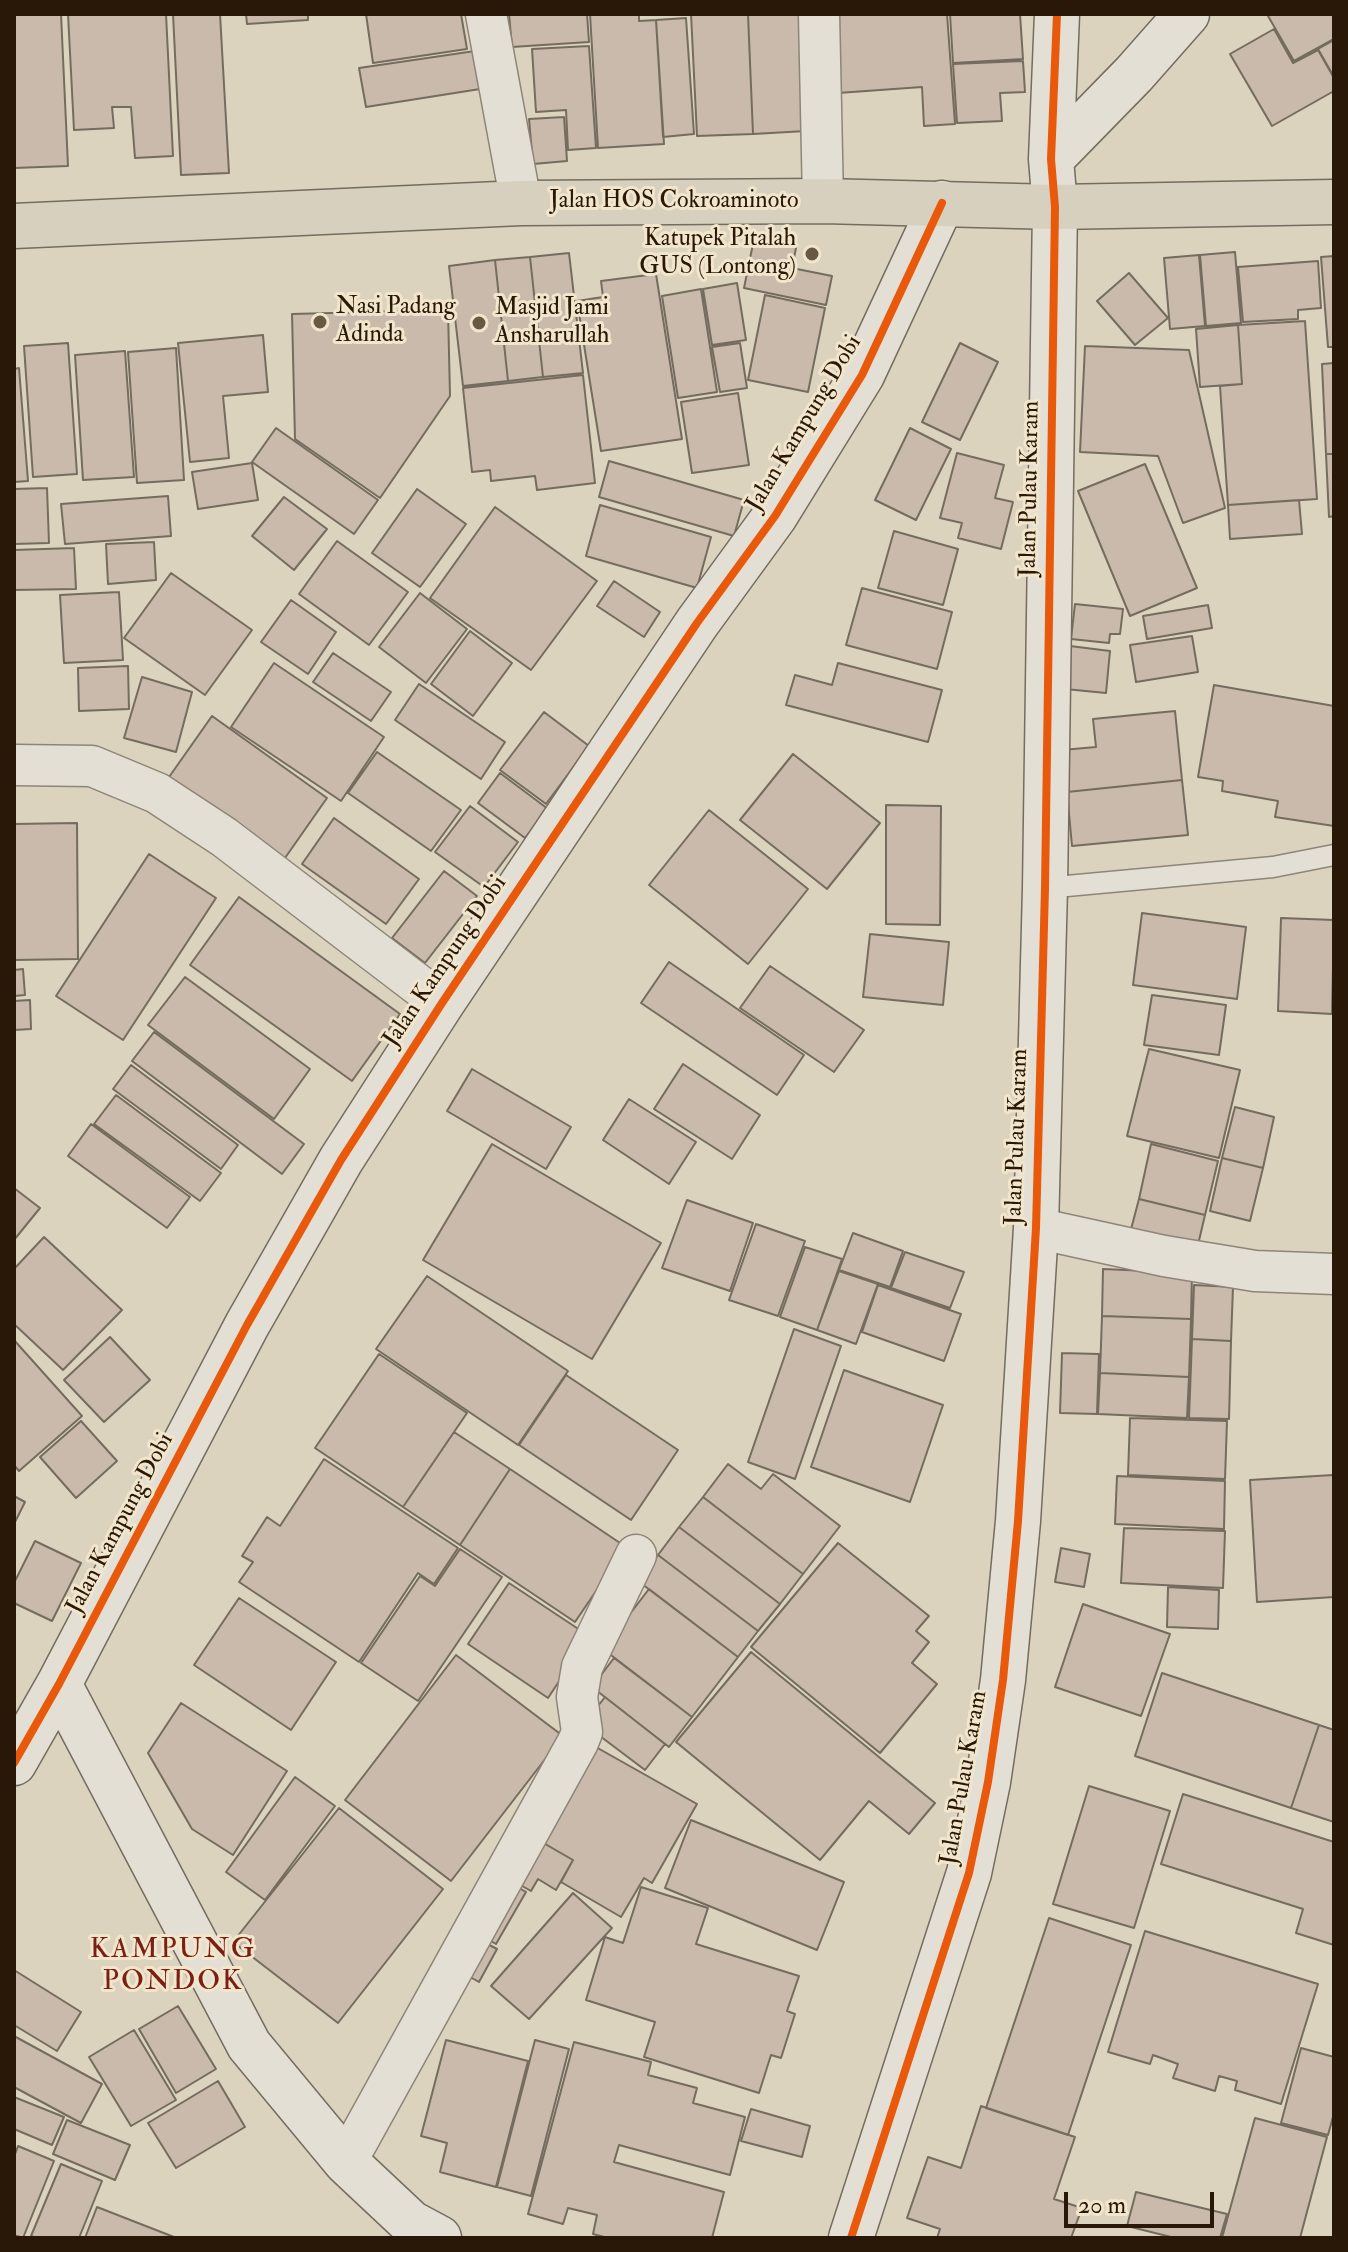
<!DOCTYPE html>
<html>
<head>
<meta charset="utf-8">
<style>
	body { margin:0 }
	#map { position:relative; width:1348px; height:2252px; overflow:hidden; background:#dcd3be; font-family:"IM FELL Double Pica",serif }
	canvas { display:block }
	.frame { position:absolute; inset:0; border:16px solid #291707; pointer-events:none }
	.scale { position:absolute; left:1064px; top:2192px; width:150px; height:36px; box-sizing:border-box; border:4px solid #291707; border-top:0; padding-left:10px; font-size:24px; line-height:28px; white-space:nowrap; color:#291707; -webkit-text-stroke:6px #f1e6cc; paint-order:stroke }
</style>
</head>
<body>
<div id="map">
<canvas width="1348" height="2252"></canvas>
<div class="frame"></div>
<div class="scale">20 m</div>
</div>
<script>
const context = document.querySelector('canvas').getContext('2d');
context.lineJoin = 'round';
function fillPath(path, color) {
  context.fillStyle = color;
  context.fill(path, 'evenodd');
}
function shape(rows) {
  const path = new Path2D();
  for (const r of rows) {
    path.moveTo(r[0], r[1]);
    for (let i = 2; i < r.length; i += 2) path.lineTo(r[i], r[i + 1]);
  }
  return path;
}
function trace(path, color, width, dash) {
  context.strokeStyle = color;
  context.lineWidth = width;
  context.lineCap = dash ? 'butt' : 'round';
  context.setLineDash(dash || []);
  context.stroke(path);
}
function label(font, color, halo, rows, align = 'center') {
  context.font = font + ' "IM FELL Double Pica",serif';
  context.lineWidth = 6;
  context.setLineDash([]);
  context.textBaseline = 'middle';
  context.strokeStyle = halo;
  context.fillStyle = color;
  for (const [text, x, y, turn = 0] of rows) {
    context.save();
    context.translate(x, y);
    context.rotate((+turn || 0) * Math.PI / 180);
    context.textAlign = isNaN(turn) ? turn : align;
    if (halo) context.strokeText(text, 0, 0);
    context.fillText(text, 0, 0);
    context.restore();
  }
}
const building = shape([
	[14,14,61,14,68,166,14,168,14,14],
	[68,14,166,14,173,156,135,158,131,107,112,107,114,128,74,130,68,14],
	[173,14,220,14,229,173,181,175,173,14],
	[246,14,308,14,308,20,247,24,246,14],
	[366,14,461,14,467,49,373,63,366,14],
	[509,14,587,14,589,42,512,47,509,14],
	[590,14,639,14,639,21,656,20,664,144,598,148,590,14],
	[691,14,748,14,753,134,697,136,691,14],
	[748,14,801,14,806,131,753,134,748,14],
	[832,14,947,14,955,124,924,126,922,87,838,93,832,14],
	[950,14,1020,14,1023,59,953,63,950,14],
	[1272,14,1334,14,1334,39,1294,61,1268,16,1272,14],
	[686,18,694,134,663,137,656,20,686,18],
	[1274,29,1293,63,1318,50,1334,78,1334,91,1272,126,1230,54,1274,29],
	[1334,40,1334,77,1318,49,1334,40],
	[589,46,596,148,568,150,566,110,536,112,532,49,589,46],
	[475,51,480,89,366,107,359,68,475,51],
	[1023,61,1025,92,1000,93,1002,121,957,123,953,64,1023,61],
	[564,117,567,161,533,164,529,119,564,117],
	[755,234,797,243,792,268,832,276,826,305,744,288,755,234],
	[1235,252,1241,323,1206,326,1200,255,1235,252],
	[569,253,583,373,543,377,530,257,569,253],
	[1199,255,1205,326,1170,329,1164,258,1199,255],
	[1334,256,1334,347,1328,347,1321,257,1334,256],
	[530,257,543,377,508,381,495,260,530,257],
	[495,260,508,381,463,386,449,266,495,260],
	[1318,261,1321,308,1298,310,1298,319,1243,322,1238,267,1318,261],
	[1129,273,1168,318,1135,345,1097,301,1129,273],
	[656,274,682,439,601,451,577,301,603,297,601,281,656,274],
	[737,283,746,340,712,345,703,289,737,283],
	[701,289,717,392,678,398,662,296,701,289],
	[765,295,825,308,808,392,748,380,765,295],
	[448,310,450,396,380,498,295,439,292,314,448,310],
	[1305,321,1317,499,1228,505,1220,386,1242,384,1238,325,1305,321],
	[1238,325,1242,384,1200,387,1196,329,1238,325],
	[263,335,268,392,223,396,229,458,190,462,178,343,263,335],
	[68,343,77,474,33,477,24,346,68,343],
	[740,343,747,388,720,392,712,347,740,343],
	[960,343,998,362,960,440,922,422,960,343],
	[1085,346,1189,350,1225,508,1183,523,1158,456,1080,452,1085,346],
	[176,348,184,480,137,483,128,352,176,348],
	[125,351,134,477,83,480,75,355,125,351],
	[1334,363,1334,454,1326,454,1322,364,1334,363],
	[19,368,28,481,14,482,14,369,19,368],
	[583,375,595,483,537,490,535,476,491,481,490,470,472,472,463,388,583,375],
	[738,393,749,465,692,473,681,402,738,393],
	[276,428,378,500,354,534,252,462,276,428],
	[910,428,951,449,916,520,875,500,910,428],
	[957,453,1004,465,995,498,1013,502,1001,549,958,538,962,523,940,518,957,453],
	[1326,454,1334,454,1334,516,1329,517,1326,454],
	[609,461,744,500,734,536,599,497,609,461],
	[252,463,258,500,198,509,192,472,252,463],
	[1145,464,1197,588,1130,616,1078,491,1145,464],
	[47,488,49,543,14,544,14,489,47,488],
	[417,489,466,524,420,587,372,553,417,489],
	[168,496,171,536,65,544,61,504,168,496],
	[284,497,327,529,294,570,252,536,284,497],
	[1299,500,1302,534,1230,539,1228,505,1299,500],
	[600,505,711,537,697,588,586,556,600,505],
	[495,507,597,581,531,670,430,598,495,507],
	[894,531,958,549,943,605,878,588,894,531],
	[337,541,408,592,369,645,299,594,337,541],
	[154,542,156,580,108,584,106,544,154,542],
	[74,548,76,589,14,590,14,550,74,548],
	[171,573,252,630,205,695,124,638,171,573],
	[614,581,660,612,644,637,597,606,614,581],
	[862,588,952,612,937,669,846,645,862,588],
	[119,592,123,660,64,663,60,595,119,592],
	[420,593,467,629,426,683,379,647,420,593],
	[291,600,336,632,308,674,261,642,291,600],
	[1075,604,1123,609,1120,634,1110,634,1109,643,1071,639,1075,604],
	[1208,605,1212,628,1147,639,1143,616,1208,605],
	[470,631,512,663,473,716,431,684,470,631],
	[1192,636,1198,672,1136,682,1130,645,1192,636],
	[1070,646,1110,651,1106,693,1065,689,1070,646],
	[333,653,391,692,371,721,313,682,333,653],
	[274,663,384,737,341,801,231,727,274,663],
	[838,663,942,690,928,742,786,705,795,675,832,685,838,663],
	[128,666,129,709,79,711,78,668,128,666],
	[142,677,192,692,176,752,124,738,142,677],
	[419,684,505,742,481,779,395,720,419,684],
	[1214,685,1334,706,1334,826,1275,817,1278,801,1222,791,1223,781,1198,777,1214,685],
	[1175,711,1182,780,1067,792,1062,750,1096,747,1093,719,1175,711],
	[544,712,589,746,546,804,500,770,544,712],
	[212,716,327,798,278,868,162,787,212,716],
	[377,752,461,810,431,851,348,793,377,752],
	[793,754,880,823,827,889,740,820,793,754],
	[500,773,548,809,525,838,478,803,500,773],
	[1182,780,1188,835,1072,846,1067,792,1182,780],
	[886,805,941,806,940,925,886,924,886,805],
	[470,806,518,842,484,887,435,852,470,806],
	[709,810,808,889,748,964,649,885,709,810],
	[334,818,419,879,386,924,302,864,334,818],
	[77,823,78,959,14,960,14,824,77,823],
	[149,854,216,898,123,1040,56,996,149,854],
	[444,871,477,896,425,963,392,938,444,871],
	[239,897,400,1014,352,1081,190,965,239,897],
	[1142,913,1246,927,1237,999,1133,985,1142,913],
	[1281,918,1334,920,1332,1014,1278,1011,1281,918],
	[870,934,949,942,943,1005,863,997,870,934],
	[669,962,804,1055,777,1095,641,1003,669,962],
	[770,966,864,1030,834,1072,740,1008,770,966],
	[23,969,25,995,14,996,14,970,23,969],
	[185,977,310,1069,274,1119,148,1025,185,977],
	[1152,995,1226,1005,1219,1055,1144,1045,1152,995],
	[30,1000,31,1029,14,1030,14,1001,30,1000],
	[154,1032,304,1144,282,1174,132,1061,154,1032],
	[1149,1049,1240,1070,1219,1158,1127,1136,1149,1049],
	[683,1064,760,1115,732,1159,654,1109,683,1064],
	[131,1065,238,1145,221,1169,113,1089,131,1065],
	[472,1069,571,1127,546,1169,447,1111,472,1069],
	[116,1095,221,1173,200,1201,94,1124,116,1095],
	[629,1099,696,1142,669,1184,603,1140,629,1099],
	[1235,1107,1274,1117,1263,1168,1222,1158,1235,1107],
	[91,1124,190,1197,167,1228,68,1156,91,1124],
	[492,1144,661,1243,592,1359,423,1260,492,1144],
	[1151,1144,1218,1161,1205,1215,1139,1199,1151,1144],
	[1222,1158,1263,1168,1250,1221,1210,1211,1222,1158],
	[14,1188,40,1208,14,1240,14,1188],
	[1139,1199,1205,1215,1197,1249,1130,1233,1139,1199],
	[687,1200,753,1223,730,1291,662,1268,687,1200],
	[756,1224,805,1241,778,1316,729,1300,756,1224],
	[853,1233,903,1251,890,1287,839,1270,853,1233],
	[44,1237,122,1310,63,1370,14,1324,14,1269,44,1237],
	[805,1247,842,1259,817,1330,780,1317,805,1247],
	[905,1252,964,1272,950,1308,891,1288,905,1252],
	[1103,1269,1192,1273,1191,1319,1102,1316,1103,1269],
	[839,1271,878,1284,856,1344,817,1330,839,1271],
	[427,1276,568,1371,518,1445,376,1349,427,1276],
	[878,1285,961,1314,944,1361,862,1332,878,1285],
	[1194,1285,1233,1287,1231,1341,1192,1339,1194,1285],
	[1102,1316,1191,1319,1189,1377,1100,1373,1102,1316],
	[794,1329,841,1346,795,1479,748,1462,794,1329],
	[110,1337,150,1380,104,1422,64,1380,110,1337],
	[1192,1339,1231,1341,1229,1419,1189,1418,1192,1339],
	[14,1340,82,1416,19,1471,14,1465,14,1340],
	[1062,1353,1099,1354,1097,1414,1060,1413,1062,1353],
	[379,1354,467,1413,403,1507,315,1448,379,1354],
	[844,1370,943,1405,910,1502,811,1467,844,1370],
	[1100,1373,1189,1377,1187,1418,1098,1414,1100,1373],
	[566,1375,678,1450,631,1520,519,1445,566,1375],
	[1130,1418,1227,1421,1225,1479,1128,1475,1130,1418],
	[81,1421,117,1461,76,1498,40,1457,81,1421],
	[454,1432,510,1469,460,1545,403,1507,454,1432],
	[324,1459,458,1548,434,1584,418,1573,359,1662,239,1582,253,1562,242,1556,267,1517,280,1526,324,1459],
	[728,1464,761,1489,773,1474,840,1526,803,1574,703,1497,728,1464],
	[510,1469,626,1547,575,1622,460,1545,510,1469],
	[1333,1475,1334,1597,1257,1602,1250,1480,1333,1475],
	[1117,1476,1225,1481,1224,1529,1115,1524,1117,1476],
	[14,1496,25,1502,14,1524,14,1496],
	[703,1497,803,1574,780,1604,679,1527,703,1497],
	[679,1527,780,1604,758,1631,658,1555,679,1527],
	[1124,1528,1225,1531,1223,1588,1121,1583,1124,1528],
	[35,1541,81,1563,52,1621,14,1603,14,1583,35,1541],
	[838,1543,929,1616,916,1631,929,1642,912,1663,937,1684,880,1753,751,1647,838,1543],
	[1061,1548,1090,1554,1084,1587,1055,1582,1061,1548],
	[460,1549,502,1577,418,1701,361,1663,420,1576,435,1586,460,1549],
	[658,1555,758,1631,738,1657,638,1581,658,1555],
	[509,1583,589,1636,548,1698,468,1644,509,1583],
	[1168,1587,1219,1590,1218,1629,1167,1627,1168,1587],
	[649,1589,738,1657,692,1717,603,1649,649,1589],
	[239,1598,336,1662,291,1730,194,1665,239,1598],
	[1083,1604,1170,1634,1141,1716,1055,1687,1083,1604],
	[751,1652,935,1803,909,1834,869,1801,820,1860,676,1742,751,1652],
	[456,1655,563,1736,451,1881,345,1800,456,1655],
	[614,1658,692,1717,669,1747,592,1687,614,1658],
	[1162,1673,1319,1725,1291,1808,1135,1756,1162,1673],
	[605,1697,665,1744,645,1770,584,1724,605,1697],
	[181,1703,287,1771,233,1855,192,1829,148,1753,181,1703],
	[1319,1725,1334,1730,1334,1822,1291,1808,1319,1725],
	[587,1742,697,1804,652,1883,644,1878,621,1917,561,1882,573,1860,533,1837,587,1742],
	[295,1777,335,1806,265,1900,226,1872,295,1777],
	[1089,1786,1170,1811,1134,1928,1053,1904,1089,1786],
	[1183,1794,1334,1842,1334,1945,1296,1933,1303,1909,1161,1864,1183,1794],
	[339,1808,443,1889,338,2023,233,1942,339,1808],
	[691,1820,844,1882,817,1950,665,1888,691,1820],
	[533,1837,573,1860,556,1890,538,1879,531,1891,508,1878,533,1837],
	[507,1881,526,1892,496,1944,477,1933,507,1881],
	[641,1887,708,1908,696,1944,799,1976,787,2011,795,2014,781,2058,771,2055,759,2093,644,2057,655,2022,586,2000,605,1937,623,1943,641,1887],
	[573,1893,612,1928,529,2019,491,1986,573,1893],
	[1049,1918,1131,1945,1068,2135,986,2108,1049,1918],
	[1145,1931,1318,1984,1281,2104,1235,2090,1237,2081,1219,2076,1215,2091,1173,2078,1178,2064,1153,2055,1150,2064,1108,2052,1145,1931],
	[474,1937,497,1949,479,1982,456,1969,474,1937],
	[14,1970,81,2012,57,2051,14,2025,14,1970],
	[178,2006,216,2069,176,2093,139,2029,178,2006],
	[134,2030,176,2100,131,2126,89,2057,134,2030],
	[14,2036,102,2084,81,2123,14,2087,14,2036],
	[446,2040,528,2061,496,2187,440,2172,447,2143,421,2136,446,2040],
	[535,2040,569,2049,531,2196,497,2187,535,2040],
	[574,2042,651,2062,648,2075,697,2088,693,2103,745,2117,730,2175,619,2145,614,2162,724,2192,712,2238,608,2238,593,2234,597,2215,568,2208,563,2224,528,2214,574,2042],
	[1301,2048,1334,2057,1334,2113,1328,2135,1281,2123,1301,2048],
	[218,2081,245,2127,176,2168,148,2123,218,2081],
	[14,2097,64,2117,52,2145,14,2129,14,2097],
	[981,2106,1075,2137,1054,2199,1082,2208,1071,2238,937,2238,940,2229,907,2218,928,2157,961,2168,981,2106],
	[751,2109,810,2126,802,2157,741,2141,751,2109],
	[1255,2118,1327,2137,1300,2238,1222,2238,1255,2118],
	[67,2120,130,2145,115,2180,53,2154,67,2120],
	[18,2146,54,2161,23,2238,14,2235,14,2157,18,2146],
	[61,2164,102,2181,79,2238,36,2238,31,2236,61,2164],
	[1136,2192,1227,2214,1220,2238,1175,2238,1127,2226,1136,2192],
	[97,2207,174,2237,85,2238,97,2207]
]);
fillPath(building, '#c9baab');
trace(building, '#746c5f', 2);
const lane = shape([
	[1045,888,1273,867,1334,855]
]);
const street = shape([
	[486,14,521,203],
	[819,14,823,201],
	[14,765,92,766,157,793,224,837,442,1003],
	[1036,1228,1164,1256,1255,1271,1334,1274],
	[346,2162,578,1742,582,1732,577,1697,582,1667,636,1555]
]);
const secondary = shape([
	[1051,159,1134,74,1187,14],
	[59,1684,249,2045,346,2162,411,2223,439,2238],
	[14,1763,59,1684,247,1325,341,1160,442,1003,697,623,775,516,862,375,942,203],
	[851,2238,969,1873,988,1782,1003,1680,1018,1521,1036,1228,1045,888,1055,207,1051,159,1057,14]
]);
const primary = shape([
	[14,226,521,203,823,201,1055,207,1334,202]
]);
trace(lane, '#8d8578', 23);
trace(street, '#8d8578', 43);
trace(secondary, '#746c5f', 47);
trace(primary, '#746c5f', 47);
trace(lane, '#e4dfd4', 20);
trace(street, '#e4dfd4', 40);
trace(secondary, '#e4dfd4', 44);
trace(primary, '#d8d0bf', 44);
trace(shape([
	[14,1763,59,1684,247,1325,341,1160,442,1003,697,623,775,516,862,375,942,203],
	[851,2238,969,1873,988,1782,1003,1680,1018,1521,1036,1228,1045,888,1055,207,1051,159,1057,14]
]), '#e8590c', 8);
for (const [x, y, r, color] of [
	[812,254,8,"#685947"],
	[320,322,8,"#685947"],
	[479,323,8,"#685947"]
]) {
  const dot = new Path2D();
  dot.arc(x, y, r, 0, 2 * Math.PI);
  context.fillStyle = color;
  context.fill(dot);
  trace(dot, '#f1e6cc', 3);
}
label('24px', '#291707', '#f1e6cc', [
	["Jalan HOS Cokroaminoto",674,202],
	["Jalan Kampung Dobi",805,424,-59],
	["Jalan Pulau Karam",1031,489,-89],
	["Jalan Kampung Dobi",446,962,-56],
	["Jalan Pulau Karam",1018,1137,-88],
	["Jalan Kampung Dobi",121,1524,-62],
	["Jalan Pulau Karam",965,1778,-80]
]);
label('24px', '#291707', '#f1e6cc', [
	["Katupek Pitalah",796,240,"right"],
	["GUS (Lontong)",796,268,"right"],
	["Nasi Padang",336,308],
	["Adinda",336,336],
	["Masjid Jami",495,309],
	["Ansharullah",495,337]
], 'left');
context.letterSpacing = '2px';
label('28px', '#7a1f14', '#f1e6cc', [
	["KAMPUNG",173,1951],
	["PONDOK",173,1983]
]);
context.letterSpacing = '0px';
</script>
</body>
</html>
